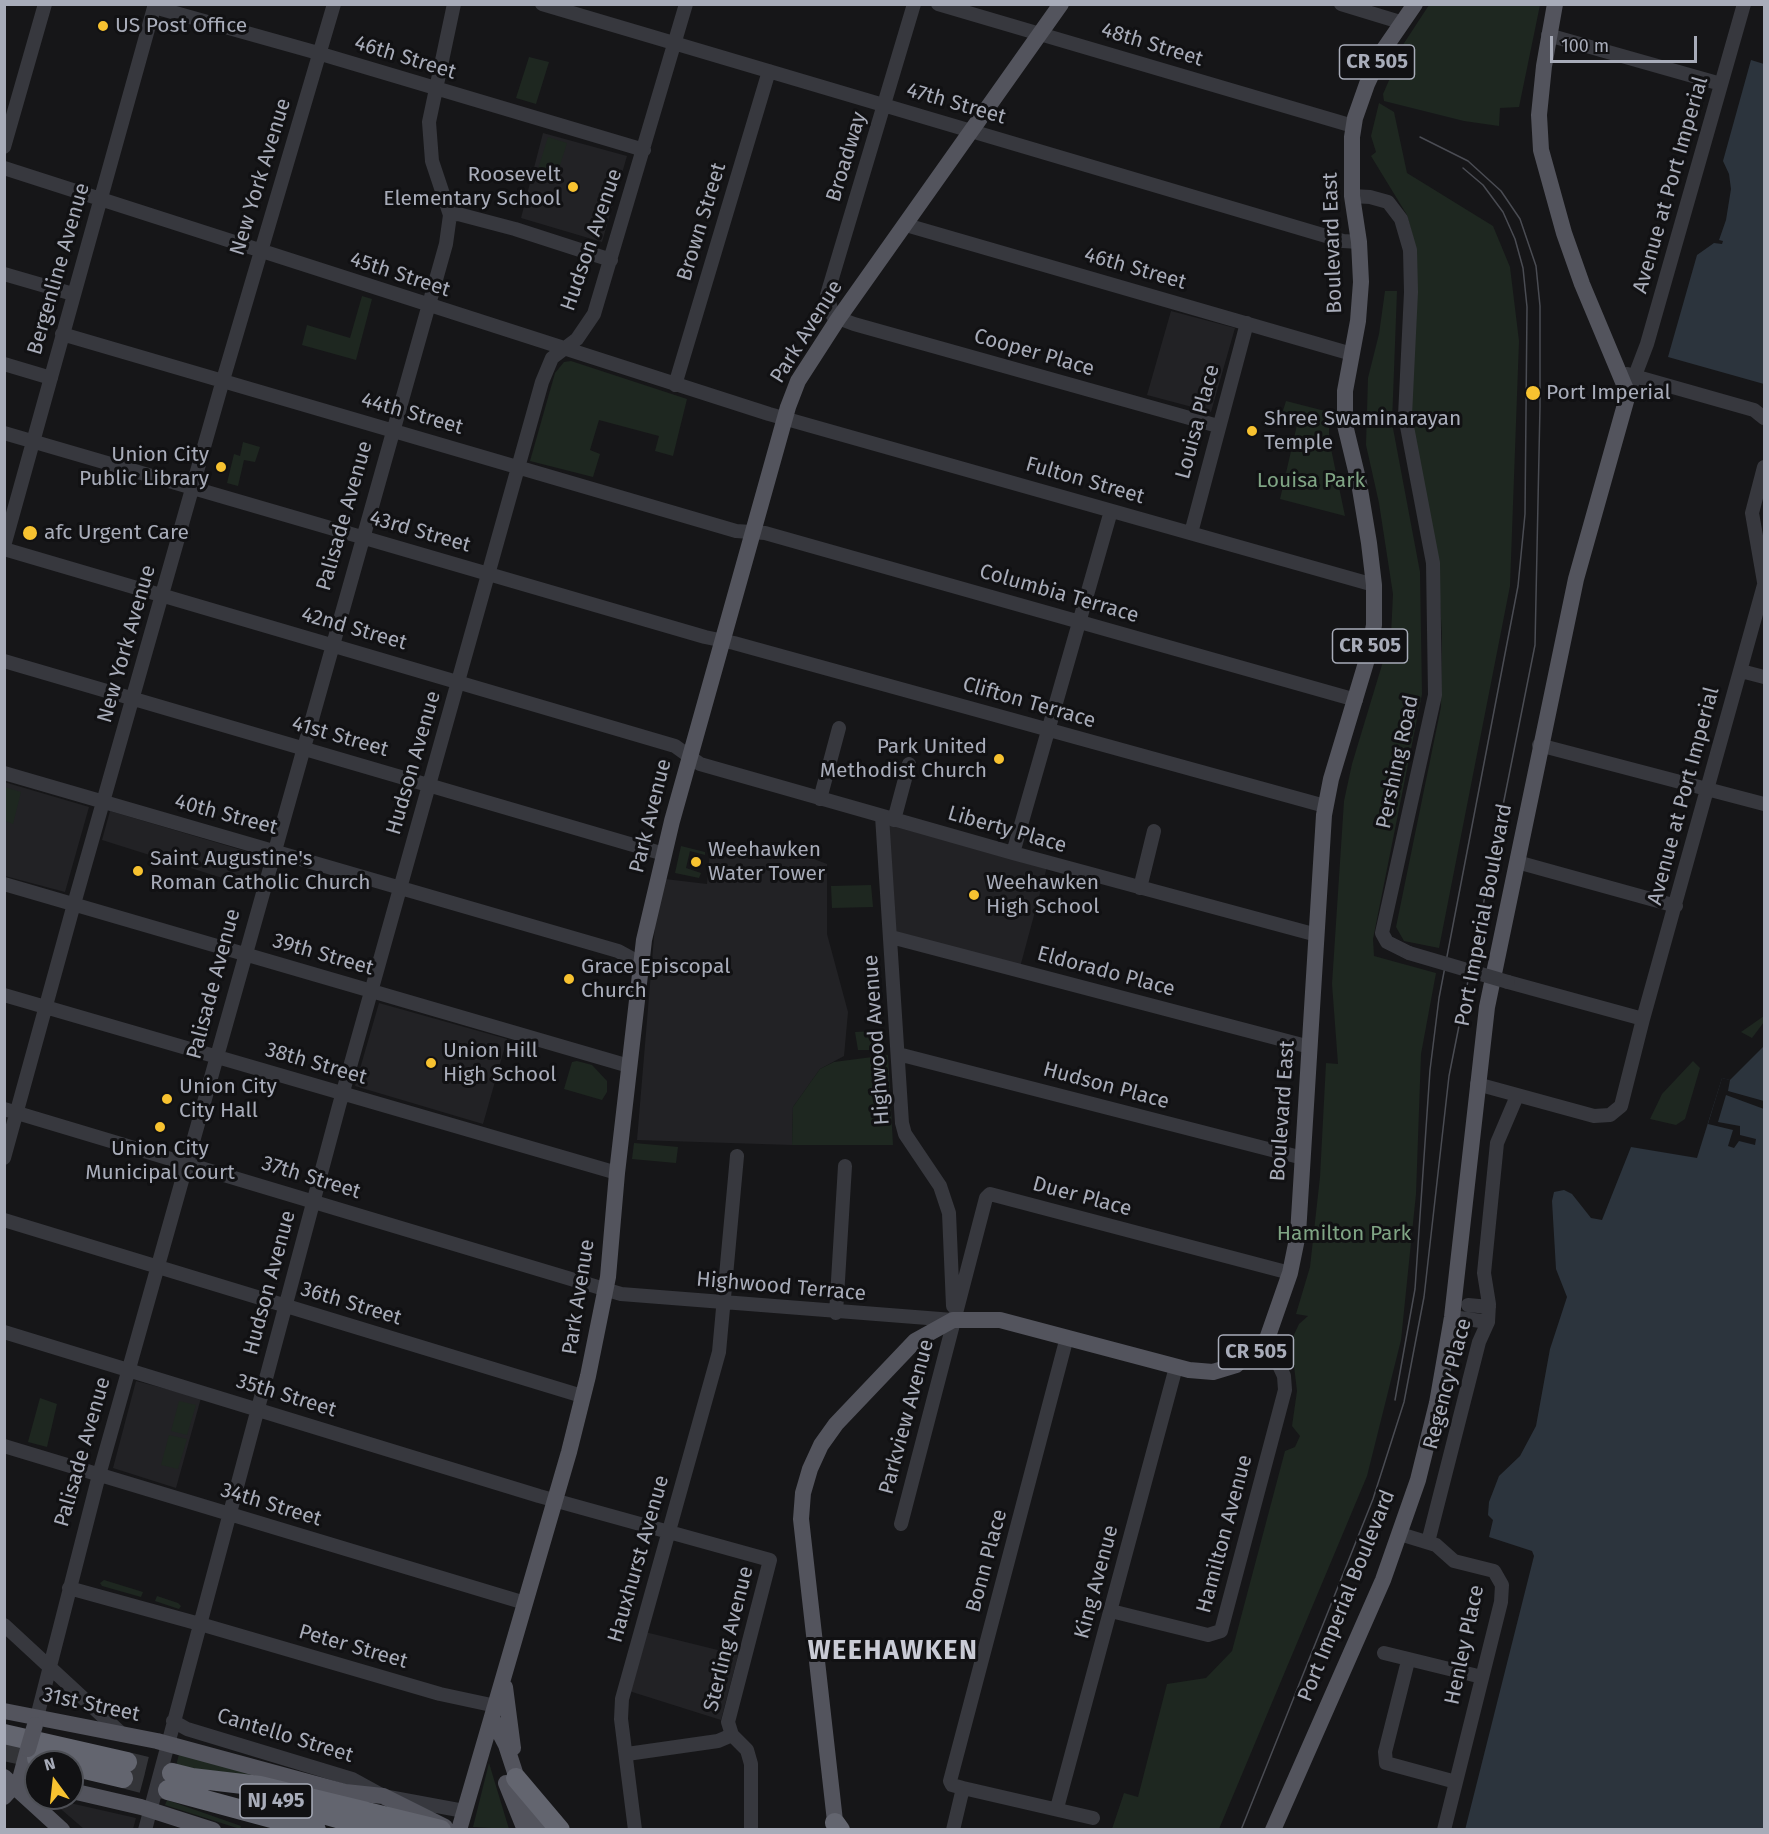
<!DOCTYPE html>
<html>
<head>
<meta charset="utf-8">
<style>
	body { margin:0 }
	#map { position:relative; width:1769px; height:1834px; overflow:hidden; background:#161618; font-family:"Fira Sans",sans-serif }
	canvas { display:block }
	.frame { position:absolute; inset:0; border:6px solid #a8acb9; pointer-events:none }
	.north { position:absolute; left:24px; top:1750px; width:60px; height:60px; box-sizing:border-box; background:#111113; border:2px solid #4d4f55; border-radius:50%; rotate:345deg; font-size:16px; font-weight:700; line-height:24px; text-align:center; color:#a8acb9 }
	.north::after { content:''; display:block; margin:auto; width:21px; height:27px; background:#f7c230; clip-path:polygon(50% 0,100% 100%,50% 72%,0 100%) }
	.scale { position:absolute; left:1550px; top:36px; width:147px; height:27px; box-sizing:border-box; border:3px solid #a8acb9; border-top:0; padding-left:8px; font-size:18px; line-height:21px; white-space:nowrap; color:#a8acb9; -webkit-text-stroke:4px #111113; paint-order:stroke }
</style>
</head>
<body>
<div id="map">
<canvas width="1769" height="1834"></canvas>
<div class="frame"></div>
<div class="north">N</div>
<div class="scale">100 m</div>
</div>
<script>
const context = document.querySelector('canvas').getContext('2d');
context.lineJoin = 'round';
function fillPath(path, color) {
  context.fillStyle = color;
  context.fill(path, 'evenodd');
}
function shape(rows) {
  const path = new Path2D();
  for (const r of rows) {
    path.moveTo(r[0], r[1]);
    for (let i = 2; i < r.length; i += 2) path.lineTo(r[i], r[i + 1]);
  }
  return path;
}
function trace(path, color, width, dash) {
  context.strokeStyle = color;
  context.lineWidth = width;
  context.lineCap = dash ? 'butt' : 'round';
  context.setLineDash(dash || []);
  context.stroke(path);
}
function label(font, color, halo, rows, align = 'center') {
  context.font = font + ' "Fira Sans",sans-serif';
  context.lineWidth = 6;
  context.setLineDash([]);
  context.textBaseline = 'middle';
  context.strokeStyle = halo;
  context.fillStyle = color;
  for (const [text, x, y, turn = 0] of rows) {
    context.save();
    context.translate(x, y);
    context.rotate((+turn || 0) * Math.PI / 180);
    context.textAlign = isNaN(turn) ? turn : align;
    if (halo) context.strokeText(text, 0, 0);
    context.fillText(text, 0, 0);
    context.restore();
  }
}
fillPath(shape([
	[543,133,627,156,602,242,521,218],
	[1171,311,1235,328,1211,412,1147,395],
	[4,782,89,807,65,892,5,876],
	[110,811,262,856,254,888,102,840],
	[888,822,1047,867,1019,971,895,938],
	[711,841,785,848,827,864,827,934,848,1012,844,1056,820,1069,793,1107,792,1145,637,1140,655,925,665,879,707,884],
	[379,1003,507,1039,483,1124,355,1086],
	[136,1381,201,1398,176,1488,113,1468],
	[645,1632,738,1655,721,1720,629,1691],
	[48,1798,136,1818,133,1829,84,1829]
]), '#222225');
fillPath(shape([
	[1429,5,1540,5,1519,107,1500,108,1499,126,1464,121,1384,101,1383,94,1394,69,1393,60],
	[529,57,549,62,536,104,516,98],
	[1379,103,1394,112,1407,173,1493,226,1510,267,1519,341,1510,586,1439,948,1404,941,1396,927,1441,707,1442,635,1437,553,1412,430,1411,392,1417,253,1407,215,1371,156,1376,152,1371,136],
	[548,137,567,143,556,178,537,172],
	[1385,291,1397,291,1392,423,1420,572,1422,694,1373,939,1374,956,1436,973,1421,1054,1416,1194,1401,1340,1367,1476,1219,1829,1112,1829,1124,1793,1138,1797,1167,1684,1206,1678,1232,1651,1285,1451,1295,1447,1300,1436,1292,1426,1297,1391,1291,1341,1299,1324,1308,1316,1296,1314,1310,1267,1320,1177,1326,1063,1338,1064,1332,984,1344,801,1352,764,1391,635,1393,594,1379,503,1366,445,1368,378,1379,334],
	[362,296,372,299,356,360,302,345,307,325,350,338],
	[571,361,687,399,673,456,655,451,659,436,599,420,590,450,600,454,593,477,530,461,555,373,564,362],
	[1286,401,1329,412,1329,439,1345,516,1280,499,1297,425,1280,420],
	[243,442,260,447,255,462,244,460,238,486,227,483,234,454,240,456],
	[5,787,21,792,13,824,5,821],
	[681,846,705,852,705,855,690,851,686,868,701,873,699,878,675,873],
	[871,885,873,907,832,908,831,886],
	[1764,1010,1764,1022,1752,1038,1741,1032,1764,1016],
	[877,1031,878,1050,858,1050,855,1032],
	[888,1055,893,1145,792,1145,793,1107,820,1069,834,1062],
	[577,1061,592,1065,607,1081,607,1092,602,1100,564,1089,572,1062],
	[1693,1061,1700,1068,1685,1119,1676,1125,1650,1119,1662,1094],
	[634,1143,678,1147,676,1163,632,1159],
	[40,1398,57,1404,47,1447,28,1442],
	[179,1401,196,1405,187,1435,171,1431],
	[169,1435,187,1439,178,1469,161,1465],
	[104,1580,143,1592,141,1597,102,1586,100,1583],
	[157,1596,178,1603,181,1606,179,1609,155,1601],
	[179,1754,253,1774,253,1778,176,1766],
	[489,1763,509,1829,473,1827],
	[167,1800,241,1826,240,1829,165,1805]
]), '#1e2720');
fillPath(shape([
	[1751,60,1764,64,1764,384,1668,357,1697,255,1714,243,1722,244,1723,241,1719,240,1726,220,1731,189,1729,174,1723,161],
	[1764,1046,1764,1829,1465,1830,1534,1556,1532,1551,1489,1537,1493,1520,1488,1515,1489,1502,1499,1476,1520,1456,1536,1426,1550,1349,1567,1297,1556,1269,1552,1201,1554,1192,1564,1190,1572,1194,1591,1218,1602,1220,1631,1147,1697,1158,1722,1078,1730,1080]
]), '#2c343d');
fillPath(shape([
	[1722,1078,1730,1080,1728,1091,1764,1101,1764,1109,1726,1095,1718,1122,1740,1126,1740,1135,1756,1139,1755,1145,1739,1141,1734,1148,1728,1146,1733,1130,1708,1124]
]), '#161618');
trace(shape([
	[4,1751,37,1758],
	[127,1762,172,1773],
	[123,1778,168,1790]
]), '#333438', 20, [20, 10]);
trace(shape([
	[542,4,1343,241,1359,242],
	[914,4,827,295,833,316,854,324,1218,426],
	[938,4,1353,126],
	[1341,4,1400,22],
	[154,7,311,51,644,150],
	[1548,35,1721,84],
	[4,147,45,4],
	[4,168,769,414,1374,585],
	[1352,196,1370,197,1388,202,1401,219,1410,250,1411,292,1405,416,1433,563,1435,695,1382,933,1387,942,1409,953],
	[450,215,458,214,515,229,611,260],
	[906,225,1352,354],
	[4,274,73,294],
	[62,334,736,531,765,533,1356,700],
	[4,364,51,378],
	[1627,374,1754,410,1764,418],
	[675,385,769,71],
	[1628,394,1647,344,1744,4],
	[4,433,705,637,734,643,1325,806],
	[1764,467,1752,513,1764,582],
	[1191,533,1247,323],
	[4,546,155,4],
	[4,549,675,746,700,764,1013,853,1317,935],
	[4,661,664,854],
	[1741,671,1764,677],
	[1539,745,1764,804],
	[4,773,618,951,642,964],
	[820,799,839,728],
	[882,816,902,1123,905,1134,940,1186,949,1213,953,1306],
	[894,820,909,764],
	[1013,853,1111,511],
	[1517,862,1676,906],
	[4,884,629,1066],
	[1140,888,1154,831],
	[891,937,1310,1047],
	[1508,982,1643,1019],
	[4,995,617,1173],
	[898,1054,1303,1158],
	[1477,1084,1594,1116,1610,1115,1621,1106,1643,1019,1764,585],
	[4,1109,621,1294,953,1320],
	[4,1158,74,904,223,380,334,4],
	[4,1220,582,1396],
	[1468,1305,1489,1307],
	[836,1313,845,1166],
	[1452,1317,1488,1322],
	[4,1332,539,1496,770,1560,728,1722,732,1735,747,1750,751,1764,751,1830],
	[1067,1337,950,1781,952,1785,963,1788,1093,1818],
	[4,1446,525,1603],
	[901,1524,986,1198,990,1194,1290,1273],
	[1400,1534,1436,1545,1454,1561,1494,1571,1502,1585,1501,1602,1444,1830],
	[1428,1542,1479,1342,1488,1322,1489,1304,1484,1273,1497,1143,1517,1096],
	[69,1588,207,1626,440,1694,496,1706],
	[1111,1611,1208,1635,1221,1631,1285,1390,1284,1376,1267,1339],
	[4,1625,123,1735],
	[1384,1653,1482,1677],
	[1408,1661,1385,1752,1386,1763,1456,1782],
	[37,1717,99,1475,446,244,450,215,432,161,429,122,454,4],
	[173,1721,187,1729,352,1779,383,1796,464,1811],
	[627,1754,718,1741,732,1735],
	[1057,1808,1176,1367],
	[145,1830,339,1106,542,382,552,358,577,339,594,314,686,4],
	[635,1830,621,1719,622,1699,719,1352,737,1156],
	[953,1830,963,1788]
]), '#37383e', 14);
trace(shape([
	[505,1687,513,1748],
	[4,1711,157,1741,345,1792,383,1796,445,1827],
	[492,1718,506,1745,523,1797,538,1830],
	[4,1777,62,1830],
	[506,1783,525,1830],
	[72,1791,141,1807,213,1830],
	[4,1797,20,1779,28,1749],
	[459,1830,569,1452,588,1376,608,1277,617,1173,644,940,672,821,788,407,798,381,838,319,1061,4],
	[836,1830,801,1519,803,1493,810,1469,821,1445,836,1424,915,1341,953,1320,1000,1320,1189,1370,1213,1372,1236,1365,1267,1339,1290,1273,1298,1234,1324,815,1331,779,1368,656,1374,625,1374,585,1369,543,1359,483,1345,425,1345,391,1358,321,1361,282,1359,242,1352,196,1352,137,1355,118,1367,84,1382,52,1415,4],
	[1273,1830,1383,1580,1418,1480,1437,1403,1452,1317,1487,1007,1576,579,1628,394,1582,284,1564,233,1541,150,1539,115,1544,66,1555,4]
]), '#53545d', 16);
trace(shape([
	[4,1734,127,1762],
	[37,1758,53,1762],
	[72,1766,123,1778],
	[172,1773,204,1781],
	[192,1778,260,1786,441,1830],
	[516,1778,560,1830],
	[168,1790,316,1830],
	[316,1812,380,1830],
	[835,1823,840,1830]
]), '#63656f', 20);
trace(shape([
	[1395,1400,1415,1289,1430,1070,1439,998,1518,586,1525,514,1527,307,1523,268,1515,239,1503,212,1483,185,1463,168],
	[1241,1830,1373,1499,1404,1402,1424,1297,1449,1076,1535,645,1540,406,1540,306,1536,266,1520,219,1501,191,1468,161,1420,137]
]), '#4a4c53', 1.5);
trace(shape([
	[1409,953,1508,982]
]), '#37383e', 14);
trace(shape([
	[28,1749,35,1725]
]), '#53545d', 16);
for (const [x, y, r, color] of [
	[103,26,6,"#f7c230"],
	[573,187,6,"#f7c230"],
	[1533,393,8,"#f7c230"],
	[1252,431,6,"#f7c230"],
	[221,467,6,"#f7c230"],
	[30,533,8,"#f7c230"],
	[999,759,6,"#f7c230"],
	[696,862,6,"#f7c230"],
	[138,871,6,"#f7c230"],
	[974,895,6,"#f7c230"],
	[569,979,6,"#f7c230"],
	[431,1063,6,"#f7c230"],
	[167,1099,6,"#f7c230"],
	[160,1127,6,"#f7c230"]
]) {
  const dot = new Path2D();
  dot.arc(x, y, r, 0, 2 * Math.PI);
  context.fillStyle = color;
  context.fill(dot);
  trace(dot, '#111113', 2);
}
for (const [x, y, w] of [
	[1377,62,75],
	[1370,646,75],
	[1256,1352,75],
	[276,1801,72]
]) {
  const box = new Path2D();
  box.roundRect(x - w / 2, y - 17, w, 34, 4.5);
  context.fillStyle = '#111113';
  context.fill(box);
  trace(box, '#a8acb9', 1.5);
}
label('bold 20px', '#a8acb9', null, [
	["CR 505",1377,62],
	["CR 505",1370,646],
	["CR 505",1256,1352],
	["NJ 495",276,1801]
]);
label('21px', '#a8acb9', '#111113', [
	["US Post Office",115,26],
	["Roosevelt",561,175,"right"],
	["Elementary School",561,199,"right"],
	["Port Imperial",1546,393],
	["Shree Swaminarayan",1264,419],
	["Temple",1264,443],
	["Union City",209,455,"right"],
	["Public Library",209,479,"right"],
	["afc Urgent Care",44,533],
	["Park United",987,747,"right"],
	["Methodist Church",987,771,"right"],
	["Weehawken",708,850],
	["Water Tower",708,874],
	["Saint Augustine's",150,859],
	["Roman Catholic Church",150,883],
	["Weehawken",986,883],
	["High School",986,907],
	["Grace Episcopal",581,967],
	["Church",581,991],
	["Union Hill",443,1051],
	["High School",443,1075],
	["Union City",179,1087],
	["City Hall",179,1111],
	["Union City",160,1149,"center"],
	["Municipal Court",160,1173,"center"]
], 'left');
label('21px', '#a8acb9', '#111113', [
	["48th Street",1152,45,17],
	["46th Street",405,58,17],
	["47th Street",956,104,16],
	["Broadway",847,157,-73],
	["New York Avenue",261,177,-73],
	["Avenue at Port Imperial",1671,185,-74],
	["Brown Street",702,222,-73],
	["Hudson Avenue",592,240,-71],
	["Boulevard East",1333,243,-92],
	["Bergenline Avenue",59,269,-74],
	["46th Street",1135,269,16],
	["45th Street",400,275,18],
	["Park Avenue",807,332,-58],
	["Cooper Place",1034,353,16],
	["44th Street",412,414,16],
	["Louisa Place",1198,422,-75],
	["Fulton Street",1085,481,16],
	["Palisade Avenue",345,516,-74],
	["43rd Street",420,532,16],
	["Columbia Terrace",1059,594,16],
	["42nd Street",354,629,16],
	["New York Avenue",127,644,-74],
	["Clifton Terrace",1029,703,16],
	["41st Street",340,737,16],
	["Pershing Road",1398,762,-78],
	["Hudson Avenue",414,763,-74],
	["Avenue at Port Imperial",1684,796,-75],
	["40th Street",226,815,15],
	["Park Avenue",651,816,-76],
	["Liberty Place",1007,830,16],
	["Port Imperial Boulevard",1484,915,-79],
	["39th Street",323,955,16],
	["Eldorado Place",1106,972,15],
	["Palisade Avenue",214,984,-75],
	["Highwood Avenue",877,1040,-94],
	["38th Street",316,1064,16],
	["Hudson Place",1106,1086,15],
	["Boulevard East",1283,1111,-86],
	["37th Street",311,1178,17],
	["Duer Place",1082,1197,15],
	["Hudson Avenue",270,1283,-75],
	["Highwood Terrace",781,1287,5],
	["Park Avenue",579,1297,-81],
	["36th Street",351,1304,17],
	["Regency Place",1448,1384,-75],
	["35th Street",286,1396,17],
	["Parkview Avenue",907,1417,-75],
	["Palisade Avenue",83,1452,-74],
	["34th Street",271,1505,17],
	["Hamilton Avenue",1225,1534,-75],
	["Hauxhurst Avenue",639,1559,-74],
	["Bonn Place",987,1561,-75],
	["King Avenue",1097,1582,-75],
	["Port Imperial Boulevard",1347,1596,-68],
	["Sterling Avenue",729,1639,-76],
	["Henley Place",1465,1645,-78],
	["Peter Street",353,1647,16],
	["31st Street",91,1705,12],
	["Cantello Street",285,1736,17]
]);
label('21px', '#7fa484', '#111113', [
	["Louisa Park",1311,481],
	["Hamilton Park",1344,1234]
]);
context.letterSpacing = '1.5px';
label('bold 27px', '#c9cbd5', '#111113', [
	["WEEHAWKEN",893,1651]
]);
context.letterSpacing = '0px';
</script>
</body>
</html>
